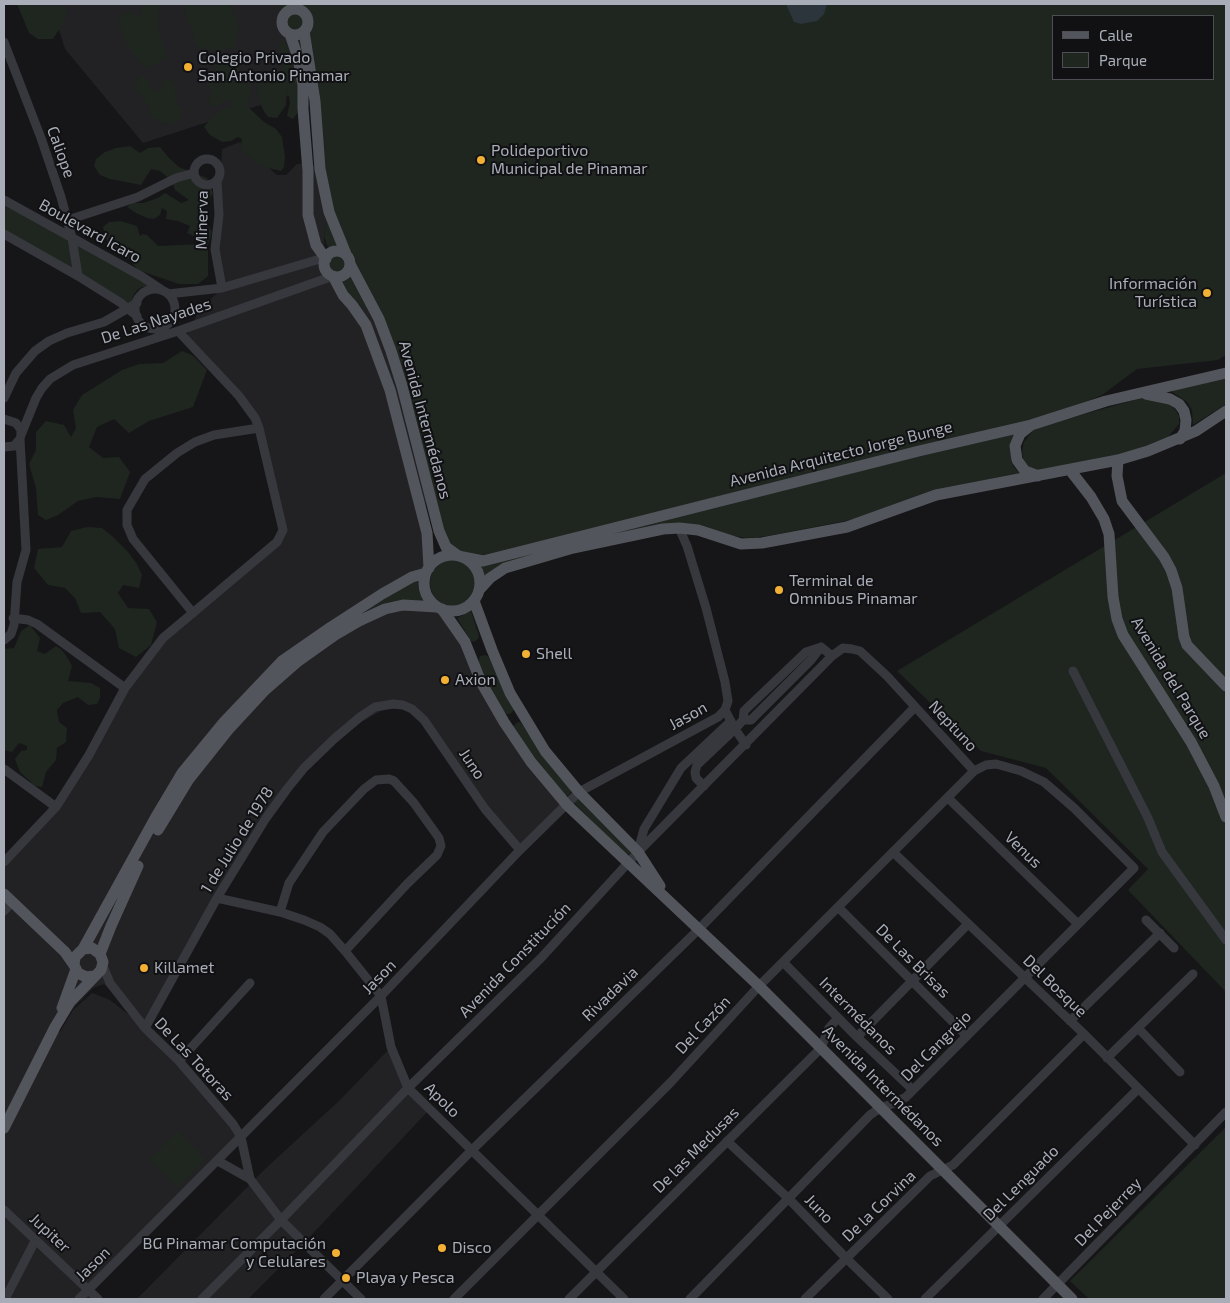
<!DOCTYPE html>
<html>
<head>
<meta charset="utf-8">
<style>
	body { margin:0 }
	#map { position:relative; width:1230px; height:1303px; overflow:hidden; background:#161618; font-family:"Exo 2",sans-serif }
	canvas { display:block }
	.frame { position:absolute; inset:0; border:5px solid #a8adb8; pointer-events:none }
	.legend { position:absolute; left:1052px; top:15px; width:162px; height:65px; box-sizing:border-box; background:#111113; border:1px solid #4d4f55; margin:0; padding:6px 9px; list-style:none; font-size:15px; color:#a8adb8 }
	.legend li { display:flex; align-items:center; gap:10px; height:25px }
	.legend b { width:25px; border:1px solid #4d4f55 }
</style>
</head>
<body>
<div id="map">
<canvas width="1230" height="1303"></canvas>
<div class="frame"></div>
<ul class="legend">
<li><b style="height:6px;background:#53555c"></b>Calle</li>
<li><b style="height:14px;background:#1e261f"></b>Parque</li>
</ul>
</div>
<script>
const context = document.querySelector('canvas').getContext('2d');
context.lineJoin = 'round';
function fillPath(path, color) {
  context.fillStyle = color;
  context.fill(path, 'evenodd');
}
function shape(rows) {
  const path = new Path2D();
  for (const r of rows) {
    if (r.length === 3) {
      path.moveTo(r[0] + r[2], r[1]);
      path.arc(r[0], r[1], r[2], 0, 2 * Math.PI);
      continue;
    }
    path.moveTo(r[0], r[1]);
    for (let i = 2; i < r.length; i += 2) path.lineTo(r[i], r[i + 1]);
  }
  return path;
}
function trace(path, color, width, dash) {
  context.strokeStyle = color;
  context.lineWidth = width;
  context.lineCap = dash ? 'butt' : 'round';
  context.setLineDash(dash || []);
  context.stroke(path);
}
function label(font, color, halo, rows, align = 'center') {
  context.font = font + ' "Exo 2",sans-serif';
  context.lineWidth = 4;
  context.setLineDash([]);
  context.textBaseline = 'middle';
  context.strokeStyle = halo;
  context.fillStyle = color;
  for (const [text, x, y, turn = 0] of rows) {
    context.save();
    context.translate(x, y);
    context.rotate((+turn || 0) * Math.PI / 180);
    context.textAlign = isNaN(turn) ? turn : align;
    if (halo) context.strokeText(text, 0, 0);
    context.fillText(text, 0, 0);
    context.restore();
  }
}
fillPath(shape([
	[51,4,279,4,284,14,286,32,313,88,143,143,65,49],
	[240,142,277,175,286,175,297,164,309,162,320,169,329,212,324,236,325,266,379,319,427,491,425,509,426,573,424,582,426,592,430,600,442,609,504,723,567,805,520,850,424,720,393,704,334,738,266,818,145,1028,241,1137,89,1289,98,1299,4,1299,4,911,12,902,4,894,4,862,47,818,125,688,163,638,277,542,283,531,259,428,187,335,198,312,222,288,215,249,219,215,222,149],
	[104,984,142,1025,110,1000,92,993,73,1010,60,1032,55,1027,93,988],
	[391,1047,408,1088,430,1109,304,1243,248,1299,137,1299,265,1169,340,1100]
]), '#222225');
fillPath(shape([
	[17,4,68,4,64,22,53,39,38,39,29,33],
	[146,4,155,4,159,8,158,28,167,54,159,63,147,67,142,65,126,43,118,21,126,13,132,12,137,17,141,17,142,9],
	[185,4,228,4,239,25,235,47,225,50,212,51,196,46,192,30,186,15],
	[279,4,1226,4,1226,355,1218,360,1137,369,1102,395,1031,425,483,561,446,547,379,319,347,295,325,268,325,264,328,248,324,236,329,212,315,101,286,32,283,28,282,19,284,14],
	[1054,16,1214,16,1214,79,1054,79],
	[285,41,293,61,300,98,297,114,293,119,287,116,290,102,287,88,286,105,277,118,268,117,263,110,257,95,258,82,265,79,283,78,280,42],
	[226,56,234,61,243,73,250,77,251,93,246,105,264,122,276,129,282,137,285,157,284,167,281,171,261,166,241,150,242,139,238,137,231,141,222,142,210,135,204,127,216,113,226,108,233,107,234,103,225,101,215,108,210,104,208,96,212,91,208,85,206,76,210,70,215,70,218,61],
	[143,75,148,80,150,87,158,91,163,88,162,83,166,79,174,82,177,104,182,111,180,119,170,125,149,117,150,107,135,89,138,79],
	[130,146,140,153,148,148,160,147,169,158,179,167,207,178,213,193,202,211,204,219,212,232,208,244,208,276,198,284,179,284,138,270,121,250,108,245,103,227,109,222,121,221,137,226,140,236,143,234,147,235,158,246,201,244,203,240,187,233,190,226,178,221,166,219,167,211,162,208,160,215,154,219,147,218,136,213,127,207,132,203,143,203,158,198,165,193,181,203,189,200,175,190,172,181,160,171,151,169,141,185,110,179,100,175,94,166,96,159,105,152,116,148],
	[4,199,150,286,142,287,137,290,133,296,131,304,78,276,4,234],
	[182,351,192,355,207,370,193,407,149,421,129,433,114,419,97,427,89,447,103,458,119,457,130,472,120,499,96,497,78,501,58,515,46,520,38,515,36,488,29,464,36,450,36,432,46,421,64,425,71,437,76,428,73,410,82,395,122,370,139,364,163,363],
	[1226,377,1226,404,1193,425,1192,410,1187,402,1171,391],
	[1142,398,1166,402,1175,409,1179,416,1179,424,1167,438,1131,452,1044,472,1029,468,1023,459,1022,451,1024,442,1035,428],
	[1016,433,1012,449,1011,461,1014,467,1020,474,865,517,768,536,747,538,728,535,701,527,546,552,483,581,482,572,477,564],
	[1226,473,1226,992,1128,890,1148,869,1046,768,981,751,897,671],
	[87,527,102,528,112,536,128,552,137,564,142,575,139,588,123,585,118,593,128,608,149,609,157,622,151,645,136,657,119,648,115,629,100,612,81,613,75,598,65,588,48,585,34,568,38,549,62,547,71,531],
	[453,583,23],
	[417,580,418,588,422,600,401,600,380,604,371,609,370,607],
	[471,611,479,636,478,639,474,642,471,641,457,618],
	[30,625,40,638,37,651,45,654,56,646,62,650,69,660,72,666,68,681,91,683,100,688,100,698,97,704,88,705,78,697,63,703,57,710,59,722,67,728,66,742,57,748,56,760,46,772,42,787,35,786,20,772,15,759,21,751,27,750,27,746,19,743,12,752,4,750,4,649,14,648,21,631],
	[485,655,488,656,513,705,513,711,510,714,507,714,502,711,478,662,480,656],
	[518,722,521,723,545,758,571,788,571,792,569,795,566,796,536,764,513,726],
	[578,799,630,852,630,854,625,854,575,804,575,801],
	[1226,1127,1226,1299,1089,1299,1070,1281],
	[178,1131,205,1159,177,1188,149,1159]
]), '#1e261f');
fillPath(shape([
	[786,4,827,4,824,14,817,21,801,24,794,22]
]), '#2c353c');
trace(shape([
	[4,42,41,138,61,197,72,238,78,276],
	[207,172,13],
	[217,181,219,215,215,249,222,288],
	[4,200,141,276,162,290],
	[68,220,138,197,176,178,194,173],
	[4,234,78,276,121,303,137,316],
	[155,309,20],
	[168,294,222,288,320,259,326,259],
	[4,398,16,373,35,351,49,341,67,333,104,322,137,303],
	[4,419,16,423,21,430,21,435,20,439,14,446,4,447],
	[21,435,36,398,42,388,50,379,73,365,178,331,333,276],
	[679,528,687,546,706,608,725,682,728,701,725,710,735,729,697,765,695,772,696,778,704,786],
	[193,613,133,539,127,525,127,510,145,479,177,453,195,442,214,435,259,428],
	[13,618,28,620,37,624,125,688],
	[4,640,11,634,14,625,17,582,26,550,20,439],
	[1073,671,1148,818,1162,852,1226,940],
	[743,720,751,720,811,660,821,647],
	[746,745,735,729,743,720,744,711,806,652,821,647,832,656],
	[4,769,56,807],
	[948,798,1078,924],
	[638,851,644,829,681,768,731,721],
	[893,852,1084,1034,1195,1145],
	[4,862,56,807,89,755,125,688,163,638,277,542,283,530,259,428,255,418,239,396,178,331],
	[217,898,280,912,304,920,320,927,330,934,345,951,381,996,391,1047,408,1088,624,1299],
	[838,907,967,1036],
	[4,911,12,902],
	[280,912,289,883,323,832,364,789,376,780,389,779,394,781,414,803,439,838,441,846,437,855,407,884,345,951],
	[1146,920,1174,948],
	[783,962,857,1037,913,1090],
	[103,966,110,983,145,1028,179,1061,233,1124,241,1137,250,1179,281,1220,361,1299],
	[1070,1021,1160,933],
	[145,1028,217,898,266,818,287,789,304,768,334,739,360,717,375,707,393,704,403,705,412,709,424,720,485,809,520,850],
	[1138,1028,1180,1072],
	[857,1037,968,924],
	[1107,1058,1193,974],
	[179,1061,250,983],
	[727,1141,788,1198,846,1258,888,1299],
	[218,1161,250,1179],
	[4,1210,98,1299],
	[5,1299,35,1241],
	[79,1299,381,996,520,850,579,792,718,717,725,710],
	[202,1299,281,1220,408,1088,541,958,638,852,832,656,843,648,852,649,860,651,887,676,974,771],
	[324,1299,472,1150,699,929,915,707],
	[454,1299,671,1082,759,986,974,771,986,765,996,764,1021,771,1044,782,1074,808,1134,868,906,1097,895,1103,880,1108,870,1115,690,1299],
	[569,1299,821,1048,829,1028,838,1018],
	[805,1299,930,1176,953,1165,1084,1034],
	[925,1299,1138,1089],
	[1043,1299,1226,1112]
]), '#37383d', 9);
trace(shape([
	[295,22,13],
	[304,31,315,101,320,169,329,212,346,254],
	[290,34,298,58,303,85,303,109,308,171,308,215,316,245,326,259],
	[337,264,13],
	[350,264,379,319,391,351,402,386,439,531,446,547,457,555],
	[333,276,343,295,352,305,366,325,390,390,427,533,429,568],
	[1146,394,1170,399,1179,404,1184,411,1186,420,1185,431,1180,439],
	[1030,426,1020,434,1015,446,1017,460,1025,471,1038,476],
	[1118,460,1117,476,1122,501,1164,557,1171,570,1177,588,1184,637,1187,645,1226,686],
	[1070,470,1091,497,1104,519,1109,534,1113,597,1117,619,1123,635,1191,742,1214,786,1226,817],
	[452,583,28],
	[463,557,483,561,919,451,1031,425,1106,401,1226,373],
	[480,589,490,578,505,568,573,548,663,529,679,528,698,530,741,544,762,543,847,527,936,495,1118,460,1148,451,1196,431,1226,411],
	[474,601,492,650,510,693,545,751,579,792,638,852,660,886],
	[442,609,465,642,481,682,504,722,531,762,567,805,759,986,1072,1299],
	[158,830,189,779,228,730,265,690,297,662,335,635,359,621,385,609,403,605,437,607],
	[4,894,65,952,74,965],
	[83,949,157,815,182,773,224,722,282,661,331,627,382,594,412,577,426,573],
	[100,954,111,926,138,866],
	[62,1008,76,969],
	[4,1128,55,1027,70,1002,101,970,103,962,100,954,92,948,83,949,75,957,74,965,78,973,86,977,94,976]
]), '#53555c', 11);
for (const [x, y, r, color] of [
	[188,67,5,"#f2b134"],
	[481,160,5,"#f2b134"],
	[1207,293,5,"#f2b134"],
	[779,590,5,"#f2b134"],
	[526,654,5,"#f2b134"],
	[445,680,5,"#f2b134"],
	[144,968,5,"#f2b134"],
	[442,1248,5,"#f2b134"],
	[336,1253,5,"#f2b134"],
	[346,1278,5,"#f2b134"]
]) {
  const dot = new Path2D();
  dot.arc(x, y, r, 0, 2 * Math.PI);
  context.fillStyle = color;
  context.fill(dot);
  trace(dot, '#111113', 2);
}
label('16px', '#a8adb8', '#111113', [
	["Colegio Privado",198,58],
	["San Antonio Pinamar",198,76],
	["Polideportivo",491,151],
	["Municipal de Pinamar",491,169],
	["Información",1197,284,"right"],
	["Turística",1197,302,"right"],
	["Terminal de",789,581],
	["Omnibus Pinamar",789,599],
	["Shell",536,654],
	["Axion",455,680],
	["Killamet",154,968],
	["BG Pinamar Computación",326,1244,"right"],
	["y Celulares",326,1262,"right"],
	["Disco",452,1248],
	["Playa y Pesca",356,1278]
], 'left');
label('16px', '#a8adb8', '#111113', [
	["Caliope",61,152,70],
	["Minerva",202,220,-89],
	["Boulevard Icaro",90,231,29],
	["De Las Nayades",156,321,-18],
	["Avenida Intermédanos",425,420,75],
	["Avenida Arquitecto Jorge Bunge",841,454,-14],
	["Avenida del Parque",1171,678,59],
	["Jason",688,716,-29],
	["Neptuno",953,726,47],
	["Juno",472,764,56],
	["1 de Julio de 1978",237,840,-58],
	["Venus",1023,850,44],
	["Avenida Constitución",515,960,-46],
	["De Las Brisas",913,961,45],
	["Jason",379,977,-46],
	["Del Bosque",1055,986,44],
	["Rivadavia",610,994,-44],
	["Intermédanos",858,1016,45],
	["Del Cazón",703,1025,-47],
	["Del Cangrejo",936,1046,-45],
	["De Las Totoras",194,1059,47],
	["Avenida Intermédanos",883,1086,45],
	["Apolo",442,1100,44],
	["De las Medusas",696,1150,-45],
	["Del Lenguado",1021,1183,-45],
	["De la Corvina",879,1206,-44],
	["Juno",819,1209,46],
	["Del Pejerrey",1108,1212,-46],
	["Jupiter",50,1233,43],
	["Jason",93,1264,-45]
]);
</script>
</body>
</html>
